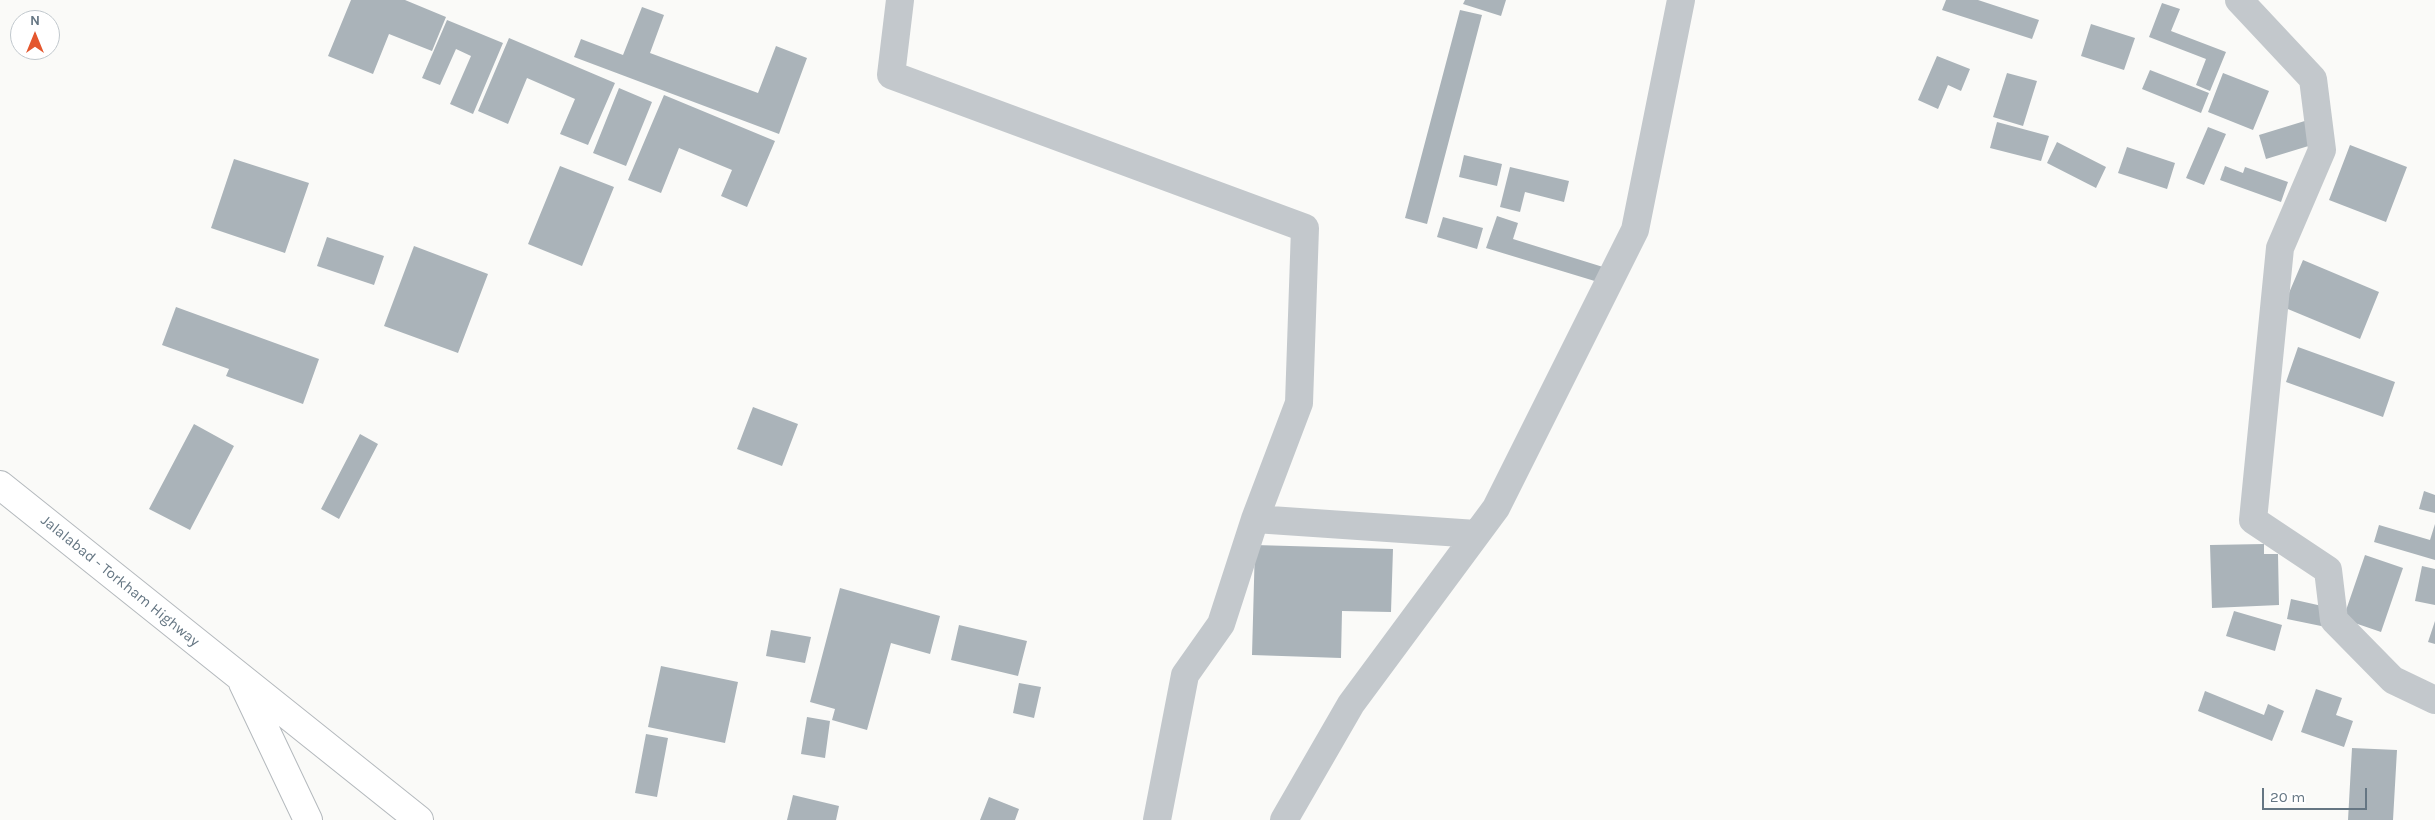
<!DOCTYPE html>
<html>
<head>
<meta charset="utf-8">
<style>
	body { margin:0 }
	#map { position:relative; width:2435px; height:820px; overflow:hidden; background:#fafaf8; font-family:Karla,sans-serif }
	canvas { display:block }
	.north { position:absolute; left:10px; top:10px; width:50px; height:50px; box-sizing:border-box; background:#fff; border:1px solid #c1c8cd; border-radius:50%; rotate:0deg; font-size:14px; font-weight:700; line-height:20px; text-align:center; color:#657683 }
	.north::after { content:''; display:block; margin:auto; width:18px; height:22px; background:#e4572e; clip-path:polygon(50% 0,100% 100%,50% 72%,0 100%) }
	.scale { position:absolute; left:2262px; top:788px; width:105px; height:22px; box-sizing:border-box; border:2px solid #657683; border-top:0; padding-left:6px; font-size:15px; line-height:18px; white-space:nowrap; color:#657683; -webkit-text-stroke:4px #fff; paint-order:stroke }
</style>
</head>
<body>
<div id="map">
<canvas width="2435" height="820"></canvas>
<div class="north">N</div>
<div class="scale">20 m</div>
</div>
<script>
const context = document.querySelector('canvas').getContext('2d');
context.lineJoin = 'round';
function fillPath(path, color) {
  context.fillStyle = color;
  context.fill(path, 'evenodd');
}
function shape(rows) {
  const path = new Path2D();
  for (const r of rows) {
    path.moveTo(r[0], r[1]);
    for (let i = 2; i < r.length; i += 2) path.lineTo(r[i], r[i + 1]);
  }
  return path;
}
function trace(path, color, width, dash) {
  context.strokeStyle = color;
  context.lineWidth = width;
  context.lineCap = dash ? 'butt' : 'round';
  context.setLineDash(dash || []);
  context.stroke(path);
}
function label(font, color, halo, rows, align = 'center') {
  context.font = font + ' Karla,sans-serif';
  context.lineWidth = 5;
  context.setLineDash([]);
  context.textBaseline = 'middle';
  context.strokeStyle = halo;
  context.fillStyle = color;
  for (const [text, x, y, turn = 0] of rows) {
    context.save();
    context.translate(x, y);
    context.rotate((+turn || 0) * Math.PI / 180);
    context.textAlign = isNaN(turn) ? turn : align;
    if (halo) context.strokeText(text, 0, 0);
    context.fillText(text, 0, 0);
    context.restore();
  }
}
fillPath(shape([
	[351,0,405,0,446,17,432,51,389,34,373,74,328,56],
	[1465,0,1506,0,1501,16,1463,4],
	[1946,0,1978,0,2039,20,2032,39,1942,10],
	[2162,3,2180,9,2171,31,2226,52,2210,91,2196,85,2206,59,2149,37],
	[642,7,664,15,650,53,758,93,776,46,807,58,779,134,574,57,581,39,623,55],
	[1460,10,1482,15,1427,224,1405,218],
	[447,20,503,43,473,114,450,104,471,56,456,49,440,85,422,78],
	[2091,24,2135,38,2124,70,2081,56],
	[509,38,615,83,588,145,560,134,575,99,527,78,508,124,478,111],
	[1937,56,1970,69,1961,91,1948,85,1938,109,1918,100],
	[2150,70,2209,93,2201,113,2142,89],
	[2007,73,2037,81,2023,126,1993,117],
	[2223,73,2269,91,2253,130,2208,112],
	[619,88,652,102,626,166,593,153],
	[664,95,775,141,747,207,721,196,732,170,679,148,661,193,628,180],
	[2308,120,2315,144,2266,159,2259,135],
	[1997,122,2049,136,2041,161,1990,148],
	[2208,127,2226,134,2204,185,2186,178],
	[2057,142,2106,167,2096,188,2047,163],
	[2350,145,2407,167,2386,222,2329,200],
	[2127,147,2175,163,2167,189,2118,173],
	[1464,155,1502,164,1497,186,1459,177],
	[234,159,309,183,285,253,211,228],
	[560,166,614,187,582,266,528,244],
	[2225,166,2243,173,2245,167,2288,182,2281,202,2220,180],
	[1510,167,1569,181,1564,202,1525,192,1520,212,1500,207],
	[1497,216,1518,223,1513,239,1603,267,1598,282,1486,248],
	[1443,217,1483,228,1477,249,1437,237],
	[327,237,384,256,374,285,317,266],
	[414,246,488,274,458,353,384,326],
	[2303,260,2379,292,2360,339,2283,307],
	[176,307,319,359,303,404,226,376,229,369,162,345],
	[2298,347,2395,382,2383,417,2286,382],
	[753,407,798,424,782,466,737,449],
	[194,424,234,446,190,530,149,509],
	[360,434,378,444,339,519,321,509],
	[2424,491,2435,495,2435,513,2419,509],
	[2435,524,2435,560,2374,542,2379,525,2430,540],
	[2264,544,2264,554,2278,554,2279,605,2212,608,2210,545],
	[1255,545,1393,549,1391,612,1342,611,1341,658,1252,655],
	[2365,555,2403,568,2381,632,2343,619],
	[2422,566,2435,569,2435,605,2415,601],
	[840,588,940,616,930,654,891,643,867,730,832,720,835,709,810,702],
	[2291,599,2331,608,2326,627,2287,619],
	[2234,611,2282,625,2275,651,2226,636],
	[2435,621,2435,644,2428,642],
	[959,625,1027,641,1018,676,951,660],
	[771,630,811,637,805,663,766,656],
	[661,666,738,682,725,743,648,727],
	[1019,683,1041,687,1034,718,1013,713],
	[2316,689,2342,698,2336,715,2353,721,2344,747,2301,732],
	[2205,691,2264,715,2268,704,2284,711,2272,741,2198,711],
	[807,717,830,721,825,758,801,754],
	[646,734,668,738,657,797,635,793],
	[2352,748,2397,750,2393,820,2348,820],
	[793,795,839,806,836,820,787,820],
	[989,797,1019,809,1015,820,980,820]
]), '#aab3b9');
const highway = shape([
	[0,485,419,820],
	[243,683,308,820]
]);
trace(highway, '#b4b9bd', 30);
trace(shape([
	[900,0,891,75,1305,228,1299,403,1255,519,1221,624,1185,675,1157,820],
	[2239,0,2313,79,2322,150,2280,248,2253,520,2328,570,2334,620,2393,680,2435,700],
	[1255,519,1476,534],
	[1284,820,1351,704,1496,508,1635,230,1681,0]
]), '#c3c8cc', 28);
trace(highway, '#fff', 28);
label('15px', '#657683', '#fff', [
	["Jalalabad - Torkham Highway",120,581,39]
]);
</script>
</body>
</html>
